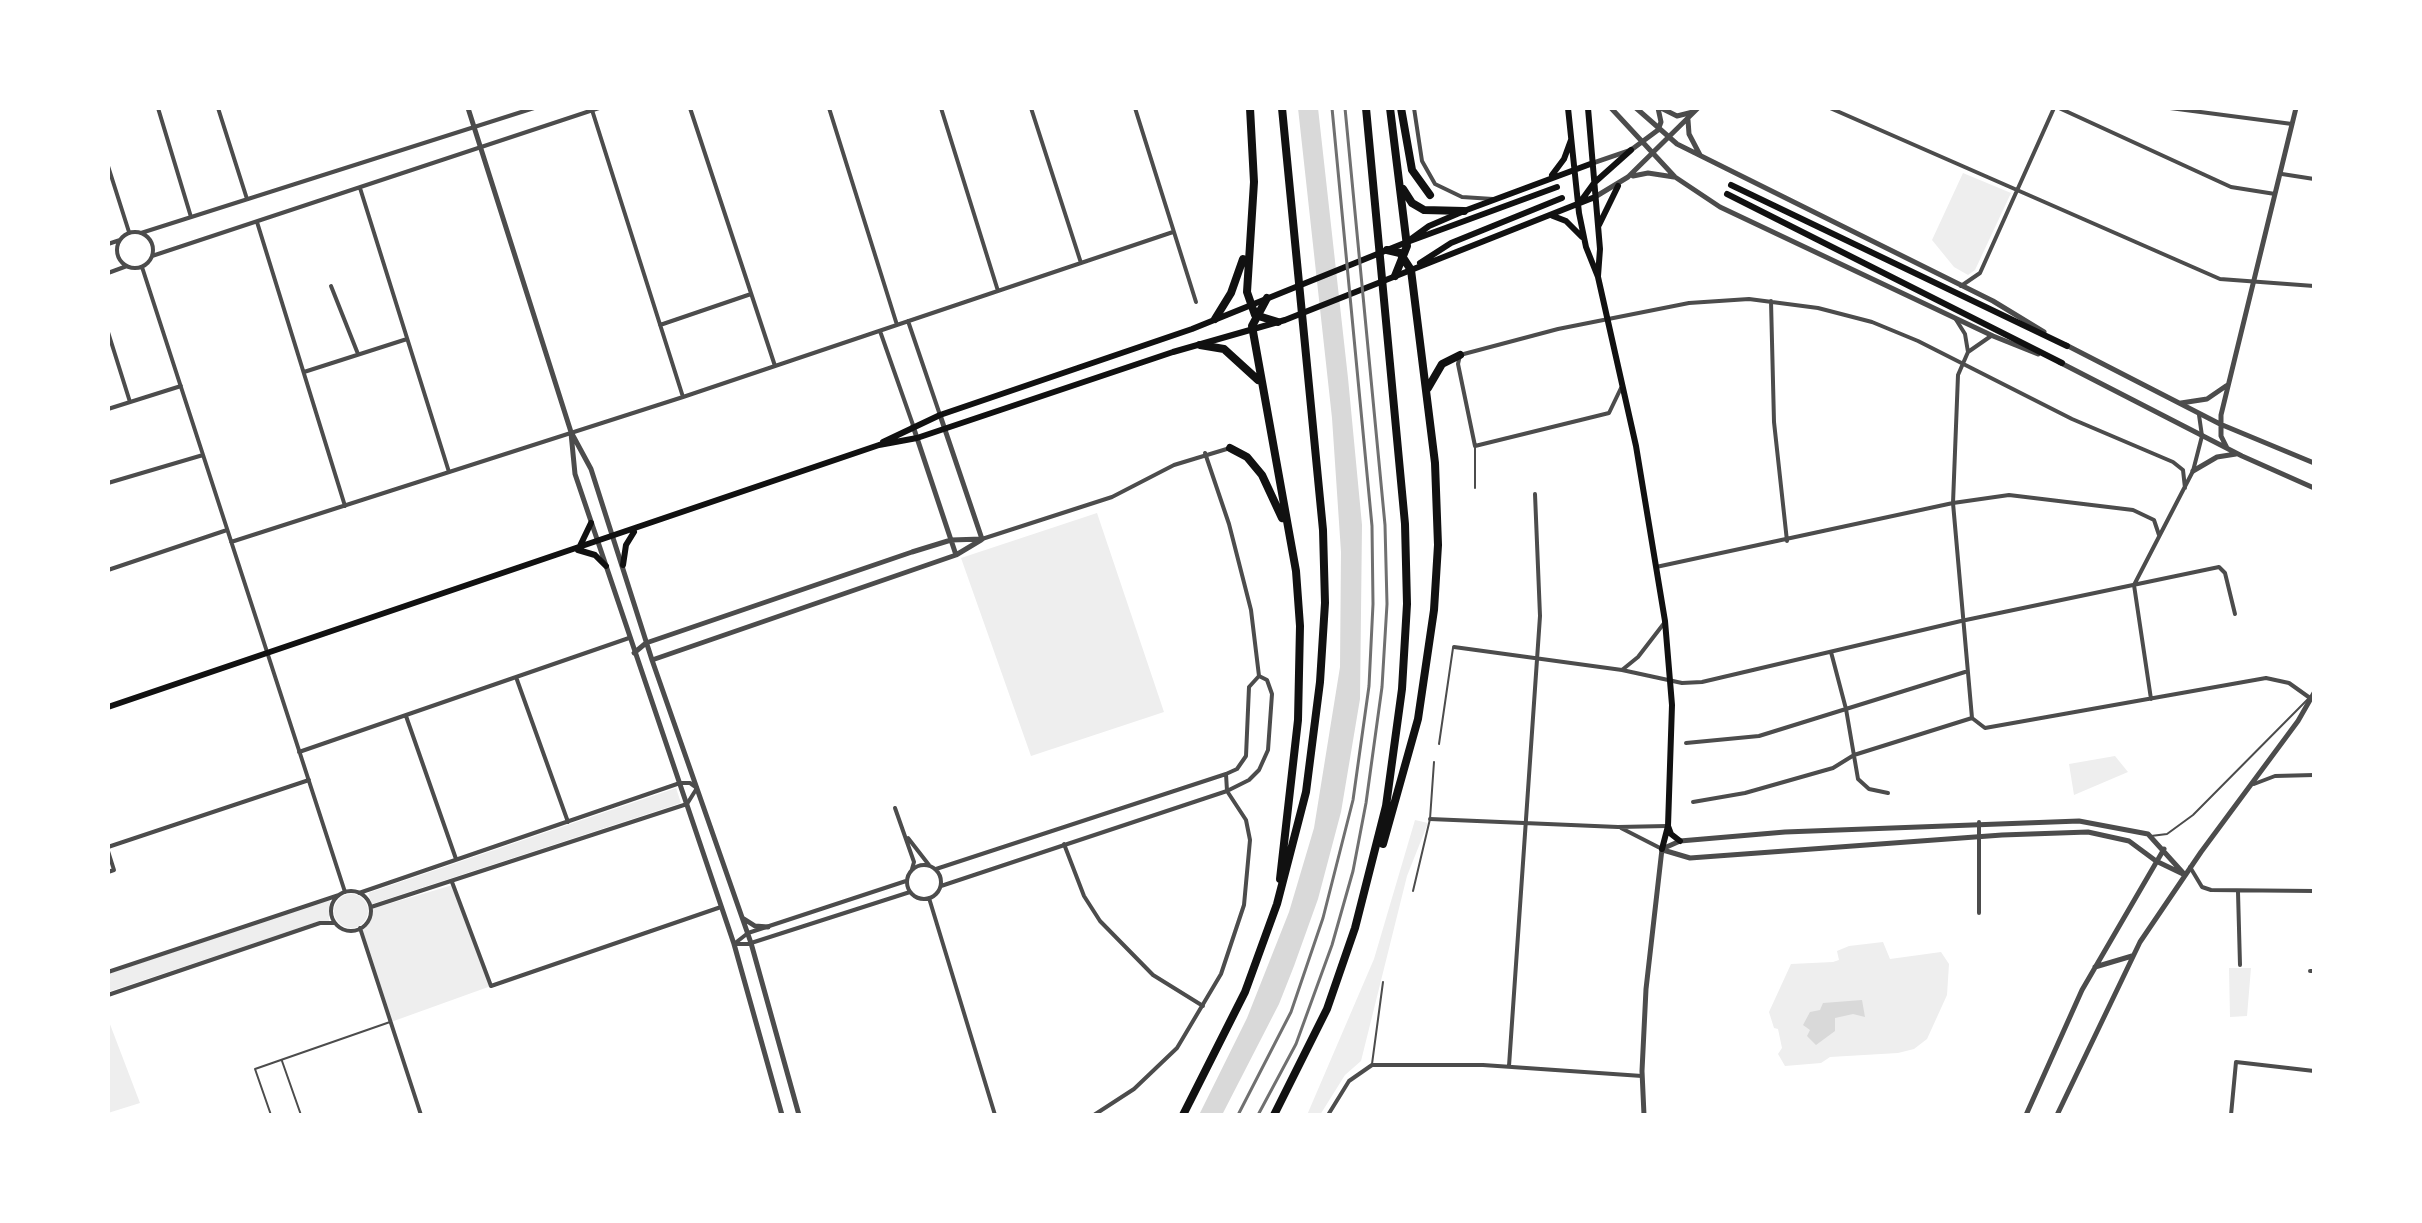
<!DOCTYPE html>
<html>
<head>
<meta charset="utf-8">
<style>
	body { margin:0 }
	#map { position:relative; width:2422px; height:1223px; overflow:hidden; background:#fff; font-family:Poppins,sans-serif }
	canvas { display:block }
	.frame { position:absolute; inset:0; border:110px solid #fff; pointer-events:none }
</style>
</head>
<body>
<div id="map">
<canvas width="2422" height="1223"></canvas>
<div class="frame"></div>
</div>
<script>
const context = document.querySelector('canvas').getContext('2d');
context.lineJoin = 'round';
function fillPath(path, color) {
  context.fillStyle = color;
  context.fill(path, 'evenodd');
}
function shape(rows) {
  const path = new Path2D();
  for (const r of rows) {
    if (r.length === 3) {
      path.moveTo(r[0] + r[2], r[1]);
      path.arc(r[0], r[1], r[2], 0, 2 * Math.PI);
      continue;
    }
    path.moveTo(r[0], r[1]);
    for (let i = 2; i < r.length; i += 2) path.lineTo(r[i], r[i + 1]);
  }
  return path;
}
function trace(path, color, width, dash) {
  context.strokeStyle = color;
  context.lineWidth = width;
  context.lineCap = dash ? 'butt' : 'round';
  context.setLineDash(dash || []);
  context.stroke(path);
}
fillPath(shape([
	[1963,173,2011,193,1975,270,1968,275,1954,267,1932,240],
	[1097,513,1164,712,1031,756,961,558],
	[2115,756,2128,772,2074,795,2069,764],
	[676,788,681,803,372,904,368,893],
	[1415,820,1428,823,1407,876,1361,1061,1345,1075,1320,1115,1307,1115,1374,959],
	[453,885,491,986,391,1022,361,929,370,920,371,909],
	[351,911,17],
	[330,899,329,921,320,921,108,992,108,974],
	[1883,942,1890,959,1941,952,1949,964,1947,995,1927,1039,1914,1049,1898,1053,1830,1057,1821,1063,1785,1066,1778,1054,1782,1048,1778,1029,1774,1028,1769,1012,1791,964,1833,962,1839,960,1837,951,1849,946],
	[2229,968,2251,968,2247,1016,2230,1017],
	[108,1019,140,1103,108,1113]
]), '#eee');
fillPath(shape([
	[1298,108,1318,108,1348,378,1362,525,1360,699,1341,812,1318,899,1294,966,1279,1004,1222,1115,1199,1115,1247,1018,1289,912,1314,828,1340,667,1341,552,1332,418],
	[1862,1000,1865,1017,1853,1014,1835,1018,1835,1031,1816,1045,1807,1036,1810,1030,1803,1025,1810,1012,1820,1010,1823,1003]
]), '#d9d9d9');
trace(shape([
	[1475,488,1475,446],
	[1439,744,1453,648],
	[2151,836,2167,834,2193,815,2309,698],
	[1413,891,1430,819,1434,762],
	[282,1061,301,1115],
	[1372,1064,1383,982],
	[271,1115,255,1069,390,1022]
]), '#4c4c4c', 2);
trace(shape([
	[158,108,191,217],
	[218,108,247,199],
	[690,108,775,366],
	[829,108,897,325],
	[941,108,998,291],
	[1031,108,1081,263],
	[1135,108,1196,302],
	[1414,108,1422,161,1435,184,1462,197,1493,199],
	[1830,108,2220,279,2314,286],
	[2059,108,2231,187,2275,194],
	[2170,108,2292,124],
	[592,110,683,397],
	[108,166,129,232],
	[2282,174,2314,179],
	[360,188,449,472],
	[257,222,345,506],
	[135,250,18],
	[141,233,534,108],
	[108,244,120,240],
	[152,256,599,108],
	[142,267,345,892],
	[108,273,127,266],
	[331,286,358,354],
	[1961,286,1980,273,2054,108],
	[1771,301,1774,422,1787,541],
	[1955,318,1965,334,1968,352],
	[908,321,940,415],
	[660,325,751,294],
	[880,331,913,425],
	[108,332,130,402],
	[304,372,407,339],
	[1621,388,1609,413,1475,446,1458,364,1460,355,1558,329,1689,303,1749,299,1818,308,1872,322,1918,341,2072,419,2173,462,2183,470,2185,488],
	[108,409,181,386],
	[108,483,203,455],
	[982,539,1112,497,1174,465,1230,448],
	[231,542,683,397,1173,232],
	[1656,567,1953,503,2009,495,2133,510,2154,520,2159,535],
	[108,570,227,530],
	[1454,647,1622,670,1682,683,1702,682,1961,621,2219,567,2225,573,2235,614],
	[1831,652,1846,709,1858,779,1869,789,1888,793],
	[1622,670,1638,657,1665,622],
	[516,677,568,822],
	[2151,699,2134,585,2193,471,2202,436,2199,415],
	[406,716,456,859],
	[1972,718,1953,503,1958,375,1968,352,1991,336],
	[1972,718,1985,728,2266,678,2289,683,2310,698],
	[1686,743,1759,736,1965,672],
	[299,752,629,638],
	[2254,784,2275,776,2314,775],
	[1693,802,1745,793,1833,768,1854,755,1972,718],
	[895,808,914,862,912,869],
	[1430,819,1618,827,1667,826],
	[1979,822,1979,913],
	[1621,828,1662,849],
	[908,838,929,865],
	[1064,844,1084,896,1100,921,1153,975,1203,1006],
	[108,847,309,780],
	[108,851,114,870,108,872],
	[924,882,17],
	[2190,867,2202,887,2211,890,2314,891],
	[936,869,1226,774],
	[452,882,491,986,721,907],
	[941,886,1227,791,1249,780,1259,770,1268,750,1272,694,1267,680,1259,676,1251,610,1229,524,1205,453],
	[351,911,20],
	[2238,892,2240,965],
	[359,893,680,783,690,783,697,788,687,804,371,907],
	[929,898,995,1115],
	[360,928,421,1115],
	[734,944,748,933,906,881],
	[734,944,748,944,910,892],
	[2310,971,2314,971],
	[108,972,339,895],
	[108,995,320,923,335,923],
	[1509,1066,1540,616,1535,494],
	[1094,1115,1134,1089,1177,1048,1221,974,1244,905,1250,840,1246,820,1227,791,1226,774,1237,769,1246,756,1249,687,1259,676],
	[1328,1115,1349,1081,1372,1065,1483,1065,1642,1076],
	[2231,1115,2236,1062,2314,1071]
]), '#4c4c4c', 4);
trace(shape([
	[468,108,571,432,591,469,652,660,751,943,799,1115],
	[1611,108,1675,177,1720,207,1993,336,2038,354],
	[1636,108,1677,144,1993,301,2044,332],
	[1661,108,1677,116,1693,112],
	[1688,120,1689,134,1700,155],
	[1593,163,1631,150,1658,130,1661,122,1658,108],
	[1633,176,1648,173,1674,177],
	[1595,197,1628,177,1698,108],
	[2066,345,2220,424,2314,463],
	[2059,362,2242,456,2314,488],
	[2181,403,2207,399,2226,386],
	[940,415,982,539],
	[913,426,956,555],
	[571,433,575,474,734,944,782,1115],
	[2227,448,2221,436,2221,415,2296,108],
	[2193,471,2217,457,2236,454],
	[634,653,646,643,912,552,951,540,982,539],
	[652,660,956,555,981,540],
	[1662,849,1680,841,1785,832,2079,821,2148,834,2185,875],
	[1663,850,1690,858,2002,835,2088,832,2129,841,2156,861,2183,874],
	[744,919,755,926,768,927],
	[2095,967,2132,956],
	[1644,1115,1642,1071,1646,989,1662,849],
	[2026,1115,2082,990,2164,849],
	[2057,1115,2140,942,2201,852,2298,721,2314,693]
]), '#4c4c4c', 5);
trace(shape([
	[1568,108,1579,213,1586,247,1598,277,1636,446,1665,621,1672,705,1668,826,1662,849],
	[1588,108,1600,249,1598,276],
	[1552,175,1564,159,1571,140],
	[1731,185,2067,346],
	[1727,194,2062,363],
	[1578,205,1594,183,1631,150],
	[1553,216,1566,221,1582,237],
	[1599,225,1618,186],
	[1410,241,1557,187],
	[1420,263,1451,243,1562,198],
	[883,442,940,415,1192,329,1407,242,1429,226,1464,211,1593,163],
	[579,548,591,523],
	[578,550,595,555,606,566],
	[623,565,626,545,634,532],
	[108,707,879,445,917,438,1173,352,1285,320,1595,197],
	[1668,826,1671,834,1680,841]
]), '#111', 6);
trace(shape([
	[1250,108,1254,182,1247,292,1255,315,1278,322],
	[1390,108,1407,246,1395,276],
	[1401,108,1412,170,1430,195],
	[1403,189,1412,203,1424,210,1464,211],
	[1267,298,1252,326,1296,571,1300,626,1298,720,1280,879],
	[1215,319,1231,293,1243,259],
	[1200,345,1224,349,1258,380],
	[1428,388,1442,364,1460,355],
	[1230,448,1247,457,1262,475,1282,518],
	[1383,844,1418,719,1434,610,1438,545,1435,463,1411,270,1400,253,1387,250],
	[1183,1115,1245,992,1277,904,1306,792,1320,682,1325,603,1323,530,1282,108],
	[1274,1115,1327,1009,1355,928,1386,806,1402,689,1407,604,1405,524,1366,108]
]), '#111', 8);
trace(shape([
	[1238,1115,1291,1012,1323,918,1353,800,1369,686,1373,604,1372,526,1332,108],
	[1258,1115,1296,1044,1332,945,1353,871,1366,803,1382,687,1387,604,1385,525,1345,108]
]), '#707070', 3);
</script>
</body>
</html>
